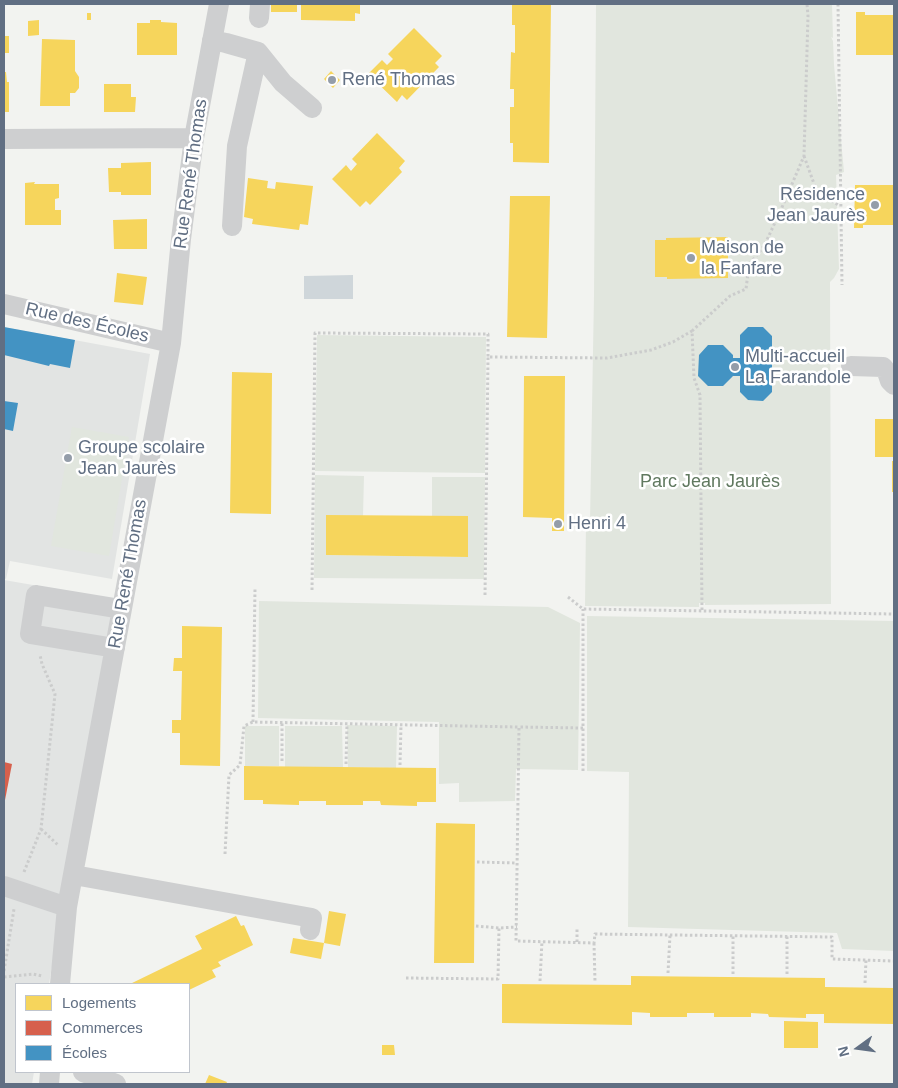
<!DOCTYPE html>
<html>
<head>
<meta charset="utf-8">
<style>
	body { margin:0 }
	#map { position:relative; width:898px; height:1088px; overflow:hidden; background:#f2f3f0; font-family:Arial,sans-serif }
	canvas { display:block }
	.frame { position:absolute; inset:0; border:5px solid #616f83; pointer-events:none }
	.legend { position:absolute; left:15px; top:983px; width:175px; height:90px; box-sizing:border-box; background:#fff; border:1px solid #c0c5cd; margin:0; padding:6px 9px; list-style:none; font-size:15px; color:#616f83 }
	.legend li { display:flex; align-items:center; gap:10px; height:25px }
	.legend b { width:25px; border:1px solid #c0c5cd }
	.north { position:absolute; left:833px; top:1023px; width:50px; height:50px; -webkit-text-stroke:4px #fff; paint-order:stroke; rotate:256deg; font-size:14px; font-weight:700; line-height:20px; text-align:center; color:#616f83 }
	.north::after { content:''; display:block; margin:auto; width:18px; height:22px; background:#616f83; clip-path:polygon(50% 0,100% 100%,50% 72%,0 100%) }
</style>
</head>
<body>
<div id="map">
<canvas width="898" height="1088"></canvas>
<div class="frame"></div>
<ul class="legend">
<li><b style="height:14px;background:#f6d55c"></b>Logements</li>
<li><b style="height:14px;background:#d6604d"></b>Commerces</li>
<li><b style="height:14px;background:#4393c3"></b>Écoles</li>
</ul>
<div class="north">N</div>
</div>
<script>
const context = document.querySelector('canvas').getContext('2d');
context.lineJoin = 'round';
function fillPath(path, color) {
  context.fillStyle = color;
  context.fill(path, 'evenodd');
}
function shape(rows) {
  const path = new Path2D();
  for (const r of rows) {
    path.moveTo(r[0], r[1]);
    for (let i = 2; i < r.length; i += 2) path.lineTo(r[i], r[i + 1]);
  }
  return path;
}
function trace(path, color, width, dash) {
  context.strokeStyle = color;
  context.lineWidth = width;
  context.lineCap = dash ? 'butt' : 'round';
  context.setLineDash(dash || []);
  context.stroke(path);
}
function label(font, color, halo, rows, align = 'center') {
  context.font = font + ' Arial,sans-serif';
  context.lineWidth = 5;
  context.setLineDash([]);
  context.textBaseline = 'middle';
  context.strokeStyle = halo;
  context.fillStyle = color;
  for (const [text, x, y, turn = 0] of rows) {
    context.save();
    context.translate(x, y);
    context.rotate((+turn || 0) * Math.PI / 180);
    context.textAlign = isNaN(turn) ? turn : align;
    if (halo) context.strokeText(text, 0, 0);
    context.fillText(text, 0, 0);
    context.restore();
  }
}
fillPath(shape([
	[4,327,150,354,112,579,10,561,6,579,4,578],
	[4,580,114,599,49,984,16,984,16,1072,34,1072,32,1084,4,1084]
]), '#e2e4e3');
fillPath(shape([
	[596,4,832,4,833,38,831,37,833,41,834,65,844,172,836,175,837,202,830,195,830,199,837,206,839,269,834,278,830,282,831,604,705,605,705,603,699,603,699,607,585,606,586,522,590,522,594,295],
	[317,335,486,337,485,473,315,471],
	[72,427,129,437,109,556,51,546],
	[315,475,364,476,363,516,326,555,468,557,432,516,432,477,485,477,484,579,314,578],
	[259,601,548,607,580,623,578,770,516,769,515,801,459,802,459,783,439,784,439,722,258,718],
	[587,616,894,621,894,951,842,949,837,933,628,927,629,772,587,771],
	[347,725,397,726,396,768,348,767],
	[245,726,279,726,279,766,245,766],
	[285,726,342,726,343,767,285,767]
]), '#e1e6de');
fillPath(shape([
	[353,275,353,299,304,299,304,276]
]), '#cfd6da');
fillPath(shape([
	[271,4,297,4,297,12,271,12],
	[301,4,360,4,360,14,355,13,355,21,301,20],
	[512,4,551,4,549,163,513,162,513,143,510,143,510,107,514,107,514,89,510,89,511,52,515,53,515,25,512,25],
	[856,12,865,12,865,15,894,15,894,55,856,55],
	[87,13,91,13,91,20,87,20],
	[39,20,39,35,28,36,28,21],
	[150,20,161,20,161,22,177,23,177,55,137,55,137,23,150,23],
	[414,28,442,56,435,63,439,67,407,100,402,95,397,102,368,74,382,60,387,65,393,59,388,54],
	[4,36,9,36,9,53,4,53],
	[42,39,75,40,75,71,79,77,79,88,75,93,70,93,70,106,40,106],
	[331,71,340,80,333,88,324,79],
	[4,72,6,72,7,82,9,82,9,112,4,112],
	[104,84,131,84,131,97,136,97,135,112,104,112],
	[377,133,405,161,399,168,402,172,370,205,366,201,360,207,332,179,346,165,351,171,357,164,352,159],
	[151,162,151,195,121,195,121,192,109,192,108,168,121,168,121,163],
	[248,178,268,181,267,188,275,189,276,182,313,186,308,225,300,224,299,230,252,224,253,219,244,217],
	[35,182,34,184,59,184,59,198,55,199,55,210,61,210,61,225,25,225,25,183],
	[855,185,894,185,894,225,863,225,863,228,854,228],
	[510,196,550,196,547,338,507,337],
	[147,219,147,249,114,249,113,220],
	[728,237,728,278,667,279,667,277,655,277,655,240,666,240,666,238],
	[117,273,147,277,143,305,114,302],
	[232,372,272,373,271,514,230,513],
	[524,376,565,376,564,531,552,531,552,518,523,517],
	[875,419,894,419,894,457,875,457],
	[892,461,894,461,894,492,892,492],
	[326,515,468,516,468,557,326,555],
	[182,626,222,627,220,766,180,765,180,733,172,733,172,720,181,720,182,671,173,671,174,658,182,658],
	[244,766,436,768,436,802,417,802,417,806,381,805,380,801,363,801,363,805,326,805,326,801,299,801,299,805,263,804,263,800,244,800],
	[436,823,475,824,474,963,434,963],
	[329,911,346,914,340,946,324,943],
	[236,916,241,926,244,925,253,945,218,962,221,966,212,970,216,977,189,990,189,984,130,984,202,949,195,936],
	[293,938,324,943,321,959,290,953],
	[631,976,825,978,825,987,894,988,894,1024,824,1023,824,1014,806,1014,806,1018,769,1017,768,1014,751,1013,751,1017,714,1017,714,1013,687,1013,687,1017,650,1017,650,1013,632,1012,632,1025,502,1023,502,984,631,985],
	[784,1021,818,1022,818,1048,784,1048],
	[382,1045,394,1045,395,1055,382,1055],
	[209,1075,227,1082,226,1084,205,1084]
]), '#f6d55c');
fillPath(shape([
	[4,762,12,764,5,800,4,800]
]), '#d6604d');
fillPath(shape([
	[4,327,75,340,70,368,50,364,49,366,4,355],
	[748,327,763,327,772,336,772,392,763,401,748,400,740,392,740,376,733,376,723,386,708,386,698,376,699,355,708,345,723,345,733,355,733,358,740,358,740,335],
	[4,401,18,403,13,431,4,429]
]), '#4393c3');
trace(shape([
	[838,4,842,285],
	[804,156,817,192,840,206],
	[312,590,315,333,488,334,488,357,607,358,651,350,673,342,692,331],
	[485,595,488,357],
	[568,597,583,609,894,614],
	[702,610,700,395,694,378,692,331,730,296,746,289,749,265,764,246,780,212,804,156,808,16,807,4],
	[253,722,255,589],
	[583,728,519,727,516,941,594,943,595,934,832,937,832,959,894,961],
	[282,761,282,722],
	[346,764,347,724],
	[400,765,401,725],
	[583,771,583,609],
	[41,829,59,846],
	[225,854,229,775,240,765,244,726,253,722,519,727],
	[477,862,517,863],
	[24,872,41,829,55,694,42,664,40,655],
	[476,926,499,928],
	[577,942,577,928],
	[594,943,595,982],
	[4,971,14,909],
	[668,973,670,935],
	[733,974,733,936],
	[787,974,787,936],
	[4,977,33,974,42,976],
	[406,978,498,979,499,928,517,927],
	[540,981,542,941],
	[865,983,866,960]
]), '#cbcccc', 3, [2.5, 2.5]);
trace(shape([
	[259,18,260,4],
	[212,40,226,43,258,52,283,83,312,108],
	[4,139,194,138],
	[232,226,237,146,258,52],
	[4,304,171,343],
	[851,366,883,367,887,372,890,381,894,385],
	[115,648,30,634,36,595,121,609],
	[74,875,312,918,310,930],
	[4,886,67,907],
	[60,984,67,907,171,343,181,239,194,138,219,4],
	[83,1072,116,1084],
	[49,1084,50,1072]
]), '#cecfd0', 20);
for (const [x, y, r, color] of [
	[332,80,5,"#949da9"],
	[875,205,5,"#949da9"],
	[691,258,5,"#949da9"],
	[735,367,5,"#949da9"],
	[68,458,5,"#949da9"],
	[558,524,5,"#949da9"]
]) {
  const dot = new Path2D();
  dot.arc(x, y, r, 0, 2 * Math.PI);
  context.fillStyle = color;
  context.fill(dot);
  trace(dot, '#fff', 2);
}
label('18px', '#616f83', '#fff', [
	["René Thomas",342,80],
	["Résidence",865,195,"right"],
	["Jean Jaurès",865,216,"right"],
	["Maison de",701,248],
	["la Fanfare",701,269],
	["Multi-accueil",745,357],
	["La Farandole",745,378],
	["Groupe scolaire",78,448],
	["Jean Jaurès",78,469],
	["Henri 4",568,524]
], 'left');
label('18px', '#616f83', '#fff', [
	["Rue René Thomas",191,174,-82],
	["Rue des Écoles",87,323,13],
	["Rue René Thomas",128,574,-80]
]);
label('18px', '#617960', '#fff', [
	["Parc Jean Jaurès",710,482]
]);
</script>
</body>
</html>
